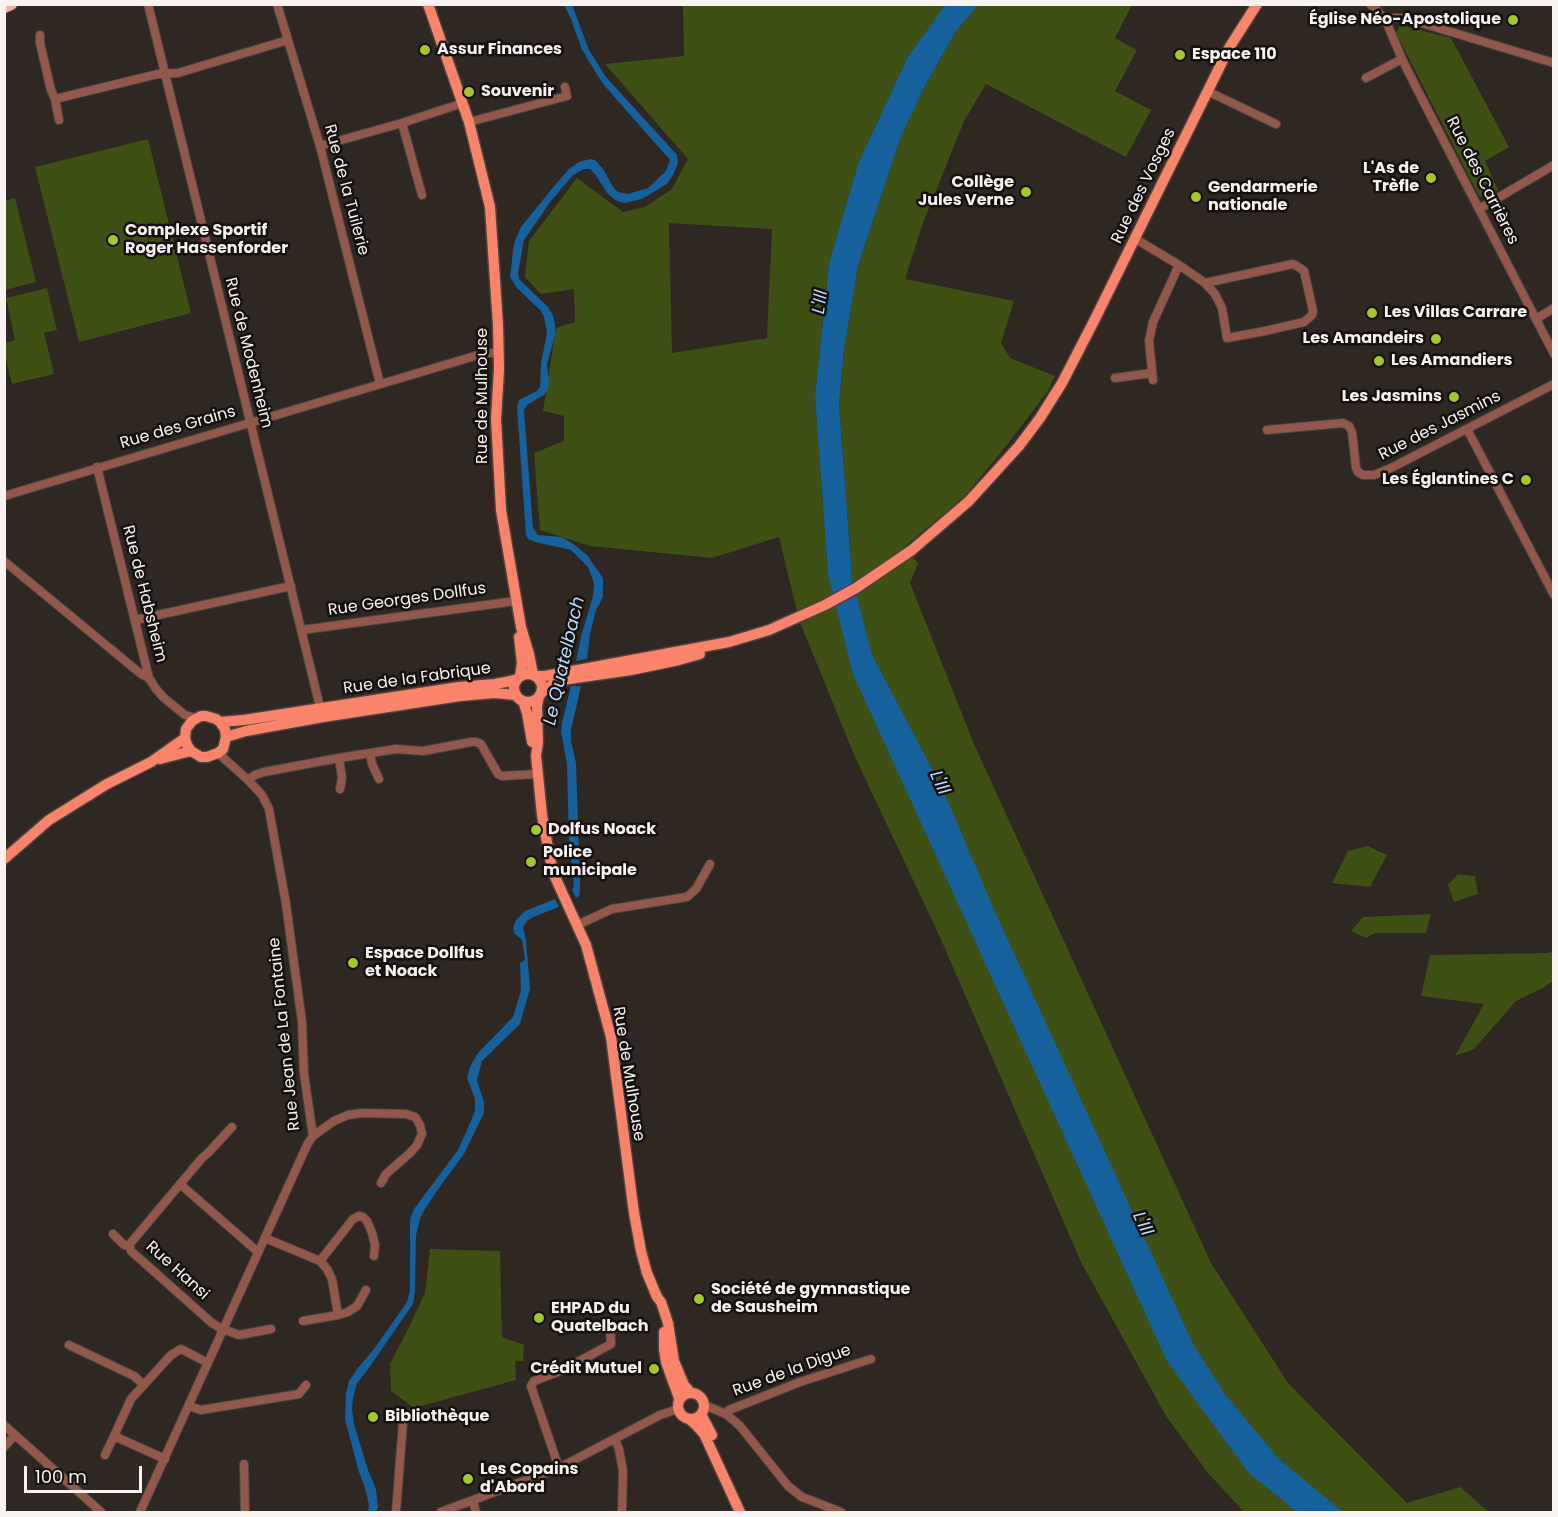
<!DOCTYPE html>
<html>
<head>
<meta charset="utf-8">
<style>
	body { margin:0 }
	#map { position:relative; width:1558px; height:1517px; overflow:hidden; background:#2f2722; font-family:Poppins,sans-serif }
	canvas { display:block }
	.frame { position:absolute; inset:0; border:6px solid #f8f3f0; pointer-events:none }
	.scale { position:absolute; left:24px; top:1466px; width:118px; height:27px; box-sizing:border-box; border:3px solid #f8f3f0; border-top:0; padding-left:8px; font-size:18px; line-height:21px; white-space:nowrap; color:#f8f3f0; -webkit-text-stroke:4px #14100e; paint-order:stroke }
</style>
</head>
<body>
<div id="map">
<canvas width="1558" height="1517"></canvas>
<div class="frame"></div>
<div class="scale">100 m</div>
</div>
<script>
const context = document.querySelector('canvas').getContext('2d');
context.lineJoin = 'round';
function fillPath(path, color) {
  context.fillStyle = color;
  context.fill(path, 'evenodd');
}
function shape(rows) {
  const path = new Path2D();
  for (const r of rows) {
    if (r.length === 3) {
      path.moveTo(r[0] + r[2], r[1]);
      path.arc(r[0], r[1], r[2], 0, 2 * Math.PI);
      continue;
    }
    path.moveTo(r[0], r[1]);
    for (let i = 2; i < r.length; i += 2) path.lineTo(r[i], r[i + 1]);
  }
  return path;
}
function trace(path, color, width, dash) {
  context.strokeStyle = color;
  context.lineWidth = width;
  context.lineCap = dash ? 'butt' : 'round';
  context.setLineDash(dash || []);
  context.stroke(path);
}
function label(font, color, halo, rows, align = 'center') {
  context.font = font + ' Poppins,sans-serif';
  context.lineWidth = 5;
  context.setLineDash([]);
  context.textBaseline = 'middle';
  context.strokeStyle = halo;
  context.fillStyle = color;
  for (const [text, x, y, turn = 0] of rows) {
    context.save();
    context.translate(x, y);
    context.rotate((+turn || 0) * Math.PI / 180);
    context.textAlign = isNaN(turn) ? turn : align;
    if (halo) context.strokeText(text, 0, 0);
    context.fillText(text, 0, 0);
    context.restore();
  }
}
fillPath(shape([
	[683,5,945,5,907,58,858,164,829,263,815,397,828,575,835,602,856,592,852,578,839,404,844,349,858,266,901,136,926,84,956,31,978,5,1132,5,1115,38,1137,50,1115,91,1151,110,1126,157,986,84,964,121,923,223,905,279,1014,301,1001,343,1010,358,1055,376,1048,391,1010,441,965,496,904,547,918,563,910,583,974,744,1211,1263,1288,1383,1407,1503,1460,1487,1489,1512,1244,1512,1208,1473,1166,1416,1081,1262,939,935,855,757,799,620,779,537,712,558,590,546,540,530,534,453,564,441,564,416,543,411,556,328,575,322,574,289,541,294,525,277,529,241,577,178,623,212,645,207,672,189,688,159,605,64,684,56],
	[669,223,772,229,767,338,672,353],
	[1400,25,1451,38,1509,147,1485,161,1498,190,1486,198,1479,196,1396,33],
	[148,139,191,313,79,342,35,167],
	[15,198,36,282,5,290,5,201],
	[47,288,57,330,44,333,54,374,12,384,5,355,5,343,15,340,6,298],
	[1368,846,1387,855,1370,887,1332,883,1348,851],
	[1458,874,1475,876,1478,894,1454,902,1448,885],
	[1431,914,1426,933,1375,933,1366,938,1351,931,1363,917],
	[1553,950,1553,981,1543,988,1516,1001,1474,1049,1455,1056,1484,1004,1421,996,1430,955,1549,953],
	[430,1249,500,1251,502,1337,524,1345,523,1361,515,1361,516,1380,414,1408,391,1391,390,1364,410,1325,425,1293]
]), '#3e5014');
fillPath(shape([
	[564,5,572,5,589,50,606,77,677,155,678,163,673,175,667,184,642,199,624,203,615,200,607,193,595,174,590,169,584,169,573,175,551,201,524,240,518,273,519,279,548,307,553,315,555,325,555,335,547,365,549,382,548,389,544,395,527,405,524,410,533,528,538,535,561,537,572,543,587,555,603,578,603,597,596,610,590,634,587,659,576,661,581,637,593,596,594,584,592,577,588,567,571,550,535,542,528,539,526,535,517,407,519,400,537,391,540,387,541,363,547,333,544,317,540,310,517,288,510,277,514,243,521,227,550,191,569,169,579,162,590,159,595,160,604,170,613,187,618,192,628,194,648,188,666,171,670,160,603,84,582,50,571,19],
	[945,5,978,5,956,31,926,84,901,136,858,266,844,349,839,404,852,578,872,655,943,790,996,914,1193,1344,1224,1393,1279,1459,1343,1512,1297,1512,1248,1472,1167,1361,853,674,828,575,815,397,829,263,858,164,907,58],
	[571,686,581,686,571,730,571,741,576,763,580,881,580,891,579,896,576,898,572,890,574,886,569,840,567,764,561,732,562,723],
	[555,899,559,907,533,917,527,921,523,927,526,940,530,989,520,1024,482,1061,477,1080,484,1102,484,1113,464,1154,439,1188,423,1212,420,1219,416,1235,415,1292,413,1304,366,1372,357,1383,353,1398,352,1409,354,1424,368,1470,376,1489,378,1508,376,1512,368,1512,369,1505,365,1488,358,1469,345,1419,346,1394,349,1381,357,1369,374,1349,407,1302,410,1290,410,1219,414,1209,458,1150,471,1121,475,1111,475,1099,467,1078,470,1067,478,1053,513,1017,521,991,520,963,525,960,522,940,514,933,513,928,516,920,525,911]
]), '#16609b');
const minor = shape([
	[148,4,320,707],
	[277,4,320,146,380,384],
	[1370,4,1377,10,1386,21,1392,18,1405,18,1554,63],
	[1386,21,1402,59,1419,93,1554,354],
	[40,35,40,43,51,90,55,99],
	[1366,78,1402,59],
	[1207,91,1276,124],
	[59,120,55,99,158,74,178,73,288,40],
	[469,122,567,96,565,87],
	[402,123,422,195],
	[320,146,402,123,463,103],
	[1479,209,1554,165],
	[1134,238,1179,265,1205,283,1215,294,1222,308,1227,338,1265,331,1304,322,1312,315,1313,311,1304,271,1300,268,1293,264,1205,283],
	[1536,319,1554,308],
	[1115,378,1152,373],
	[1153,380,1149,341,1153,322,1179,265],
	[1467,429,1554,595],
	[1267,430,1343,423,1349,426,1352,432,1356,468,1358,472,1363,475,1374,475,1391,468,1554,384],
	[97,467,149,678,156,689,164,698,185,715,196,718],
	[4,496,485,353,499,353],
	[4,561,141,674,149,678],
	[135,620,291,586],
	[302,630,516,601],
	[218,753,248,780,262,795,269,809,286,904,302,1022,304,1074,313,1136],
	[370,753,372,764,379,779],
	[339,758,342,778,340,789],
	[248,780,255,775,264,772,339,758,396,749,423,751,471,742,476,742,481,744,498,774,502,776,538,774],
	[577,925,612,909,687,897,696,889,710,864],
	[180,1184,258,1252],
	[113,1234,124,1245,129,1245,131,1251,212,1323,220,1328,239,1335,271,1329],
	[265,1238,320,1261],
	[129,1245,202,1158,208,1153,232,1127],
	[366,1290,357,1306,348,1312,338,1315,332,1279,327,1269,320,1261,353,1219,359,1216,363,1217,367,1221,372,1233,375,1245,374,1256],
	[303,1321,338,1315],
	[69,1345,134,1376,144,1385],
	[704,1405,726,1414,740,1426,788,1486,802,1497,841,1512],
	[189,1406,201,1410,299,1394,306,1385],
	[726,1414,729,1410,800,1382,871,1359],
	[4,1425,101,1512],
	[615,1440,619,1449,623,1471,622,1512],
	[4,1447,15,1435],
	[105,1455,114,1436],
	[165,1459,114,1436,131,1399,171,1355,181,1349,208,1363],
	[244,1464,245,1512],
	[559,1468,531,1386,534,1381,563,1370,611,1344,610,1325],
	[473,1501,476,1512],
	[140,1512,308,1143,313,1136,334,1121,348,1115,362,1113,406,1114,415,1117,420,1125,422,1134,417,1145,410,1153,386,1174,381,1183],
	[396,1512,403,1422,407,1416,412,1413],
	[441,1512,559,1468,660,1415,678,1409]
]);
const major = shape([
	[428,4,469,122,490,207,498,325,499,369,496,419,501,510,521,627,529,654,533,674],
	[519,637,522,663,520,676],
	[528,688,14],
	[537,676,545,676,729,642,769,630,825,605,856,588,912,550,969,501,1019,446,1040,418,1062,383,1094,321,1229,48,1257,4],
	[541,693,553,684,562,680,631,670,679,660,700,654],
	[539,696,537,706,538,743,536,755,542,815,550,859,555,877,586,945,611,1037,634,1213,641,1251,647,1273,657,1297,661,1302,668,1323,674,1361,684,1385,690,1392],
	[523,701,527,713,532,742],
	[220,722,244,720,459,687,495,684,511,681,517,679],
	[226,737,246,731,323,717,460,696,494,693,516,695],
	[160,759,191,751,201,757,207,757,218,753,223,749,226,737,225,729,220,722,216,719,206,716,201,716,192,721,186,729,185,738,187,745,191,751],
	[4,859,49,820,107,784,151,762,185,738],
	[664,1332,664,1349,666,1362,679,1398],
	[691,1406,13],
	[701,1414,712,1435],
	[689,1419,696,1425,704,1434,740,1512]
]);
const highway = shape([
	[4,7,11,4]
]);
trace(minor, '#4b443f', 10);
trace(major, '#4b443f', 13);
trace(highway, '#4b443f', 14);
trace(minor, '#92584c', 8);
trace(major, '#fb836b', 10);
trace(highway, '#eeb4a7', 12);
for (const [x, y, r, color] of [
	[1513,20,6,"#a4c824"],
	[425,50,6,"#a4c824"],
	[1180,55,6,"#a4c824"],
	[469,92,6,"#a4c824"],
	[1431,178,6,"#a4c824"],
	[1026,192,6,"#a4c824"],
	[1196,197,6,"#a4c824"],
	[113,240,6,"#a4c824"],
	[1372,313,6,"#a4c824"],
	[1436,339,6,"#a4c824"],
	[1379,361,6,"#a4c824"],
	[1454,397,6,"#a4c824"],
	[1526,480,6,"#a4c824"],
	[536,830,6,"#a4c824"],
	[531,862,6,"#a4c824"],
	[353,963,6,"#a4c824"],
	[699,1299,6,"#a4c824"],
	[539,1318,6,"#a4c824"],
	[654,1369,6,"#a4c824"],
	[373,1417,6,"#a4c824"],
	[468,1479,6,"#a4c824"]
]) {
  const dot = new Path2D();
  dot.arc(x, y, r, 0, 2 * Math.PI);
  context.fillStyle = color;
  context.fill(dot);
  trace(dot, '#14100e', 2);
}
label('bold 16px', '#f8f3f0', '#14100e', [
	["Église Néo-Apostolique",1501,20,"right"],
	["Assur Finances",437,50],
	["Espace 110",1192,55],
	["Souvenir",481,92],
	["L'As de",1419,169,"right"],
	["Trèfle",1419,187,"right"],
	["Collège",1014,183,"right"],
	["Jules Verne",1014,201,"right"],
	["Gendarmerie",1208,188],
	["nationale",1208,206],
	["Complexe Sportif",125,231],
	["Roger Hassenforder",125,249],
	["Les Villas Carrare",1384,313],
	["Les Amandeirs",1424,339,"right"],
	["Les Amandiers",1391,361],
	["Les Jasmins",1442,397,"right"],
	["Les Églantines C",1514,480,"right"],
	["Dolfus Noack",548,830],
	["Police",543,853],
	["municipale",543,871],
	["Espace Dollfus",365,954],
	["et Noack",365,972],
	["Société de gymnastique",711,1290],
	["de Sausheim",711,1308],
	["EHPAD du",551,1309],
	["Quatelbach",551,1327],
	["Crédit Mutuel",642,1369,"right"],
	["Bibliothèque",385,1417],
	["Les Copains",480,1470],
	["d'Abord",480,1488]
], 'left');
label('16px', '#f8f3f0', '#14100e', [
	["Rue des Carrières",1482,181,63],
	["Rue des Vosges",1144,186,-64],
	["Rue de la Tuilerie",346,190,75],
	["Rue de Modenheim",248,353,76],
	["Rue de Mulhouse",483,396,-90],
	["Rue des Jasmins",1440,426,-27],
	["Rue des Grains",178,428,-16],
	["Rue de Habsheim",144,594,76],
	["Rue Georges Dollfus",407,600,-8],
	["Rue de la Fabrique",417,679,-8],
	["Rue Jean de La Fontaine",285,1034,-96],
	["Rue de Mulhouse",628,1074,81],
	["Rue Hansi",177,1271,42],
	["Rue de la Digue",792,1371,-20]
]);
label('italic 18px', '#badbfd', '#14100e', [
	["L'Ill",821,302,-82],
	["Le Quatelbach",565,661,-77],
	["L'Ill",939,783,65],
	["L'Ill",1142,1224,65]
]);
</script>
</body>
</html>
